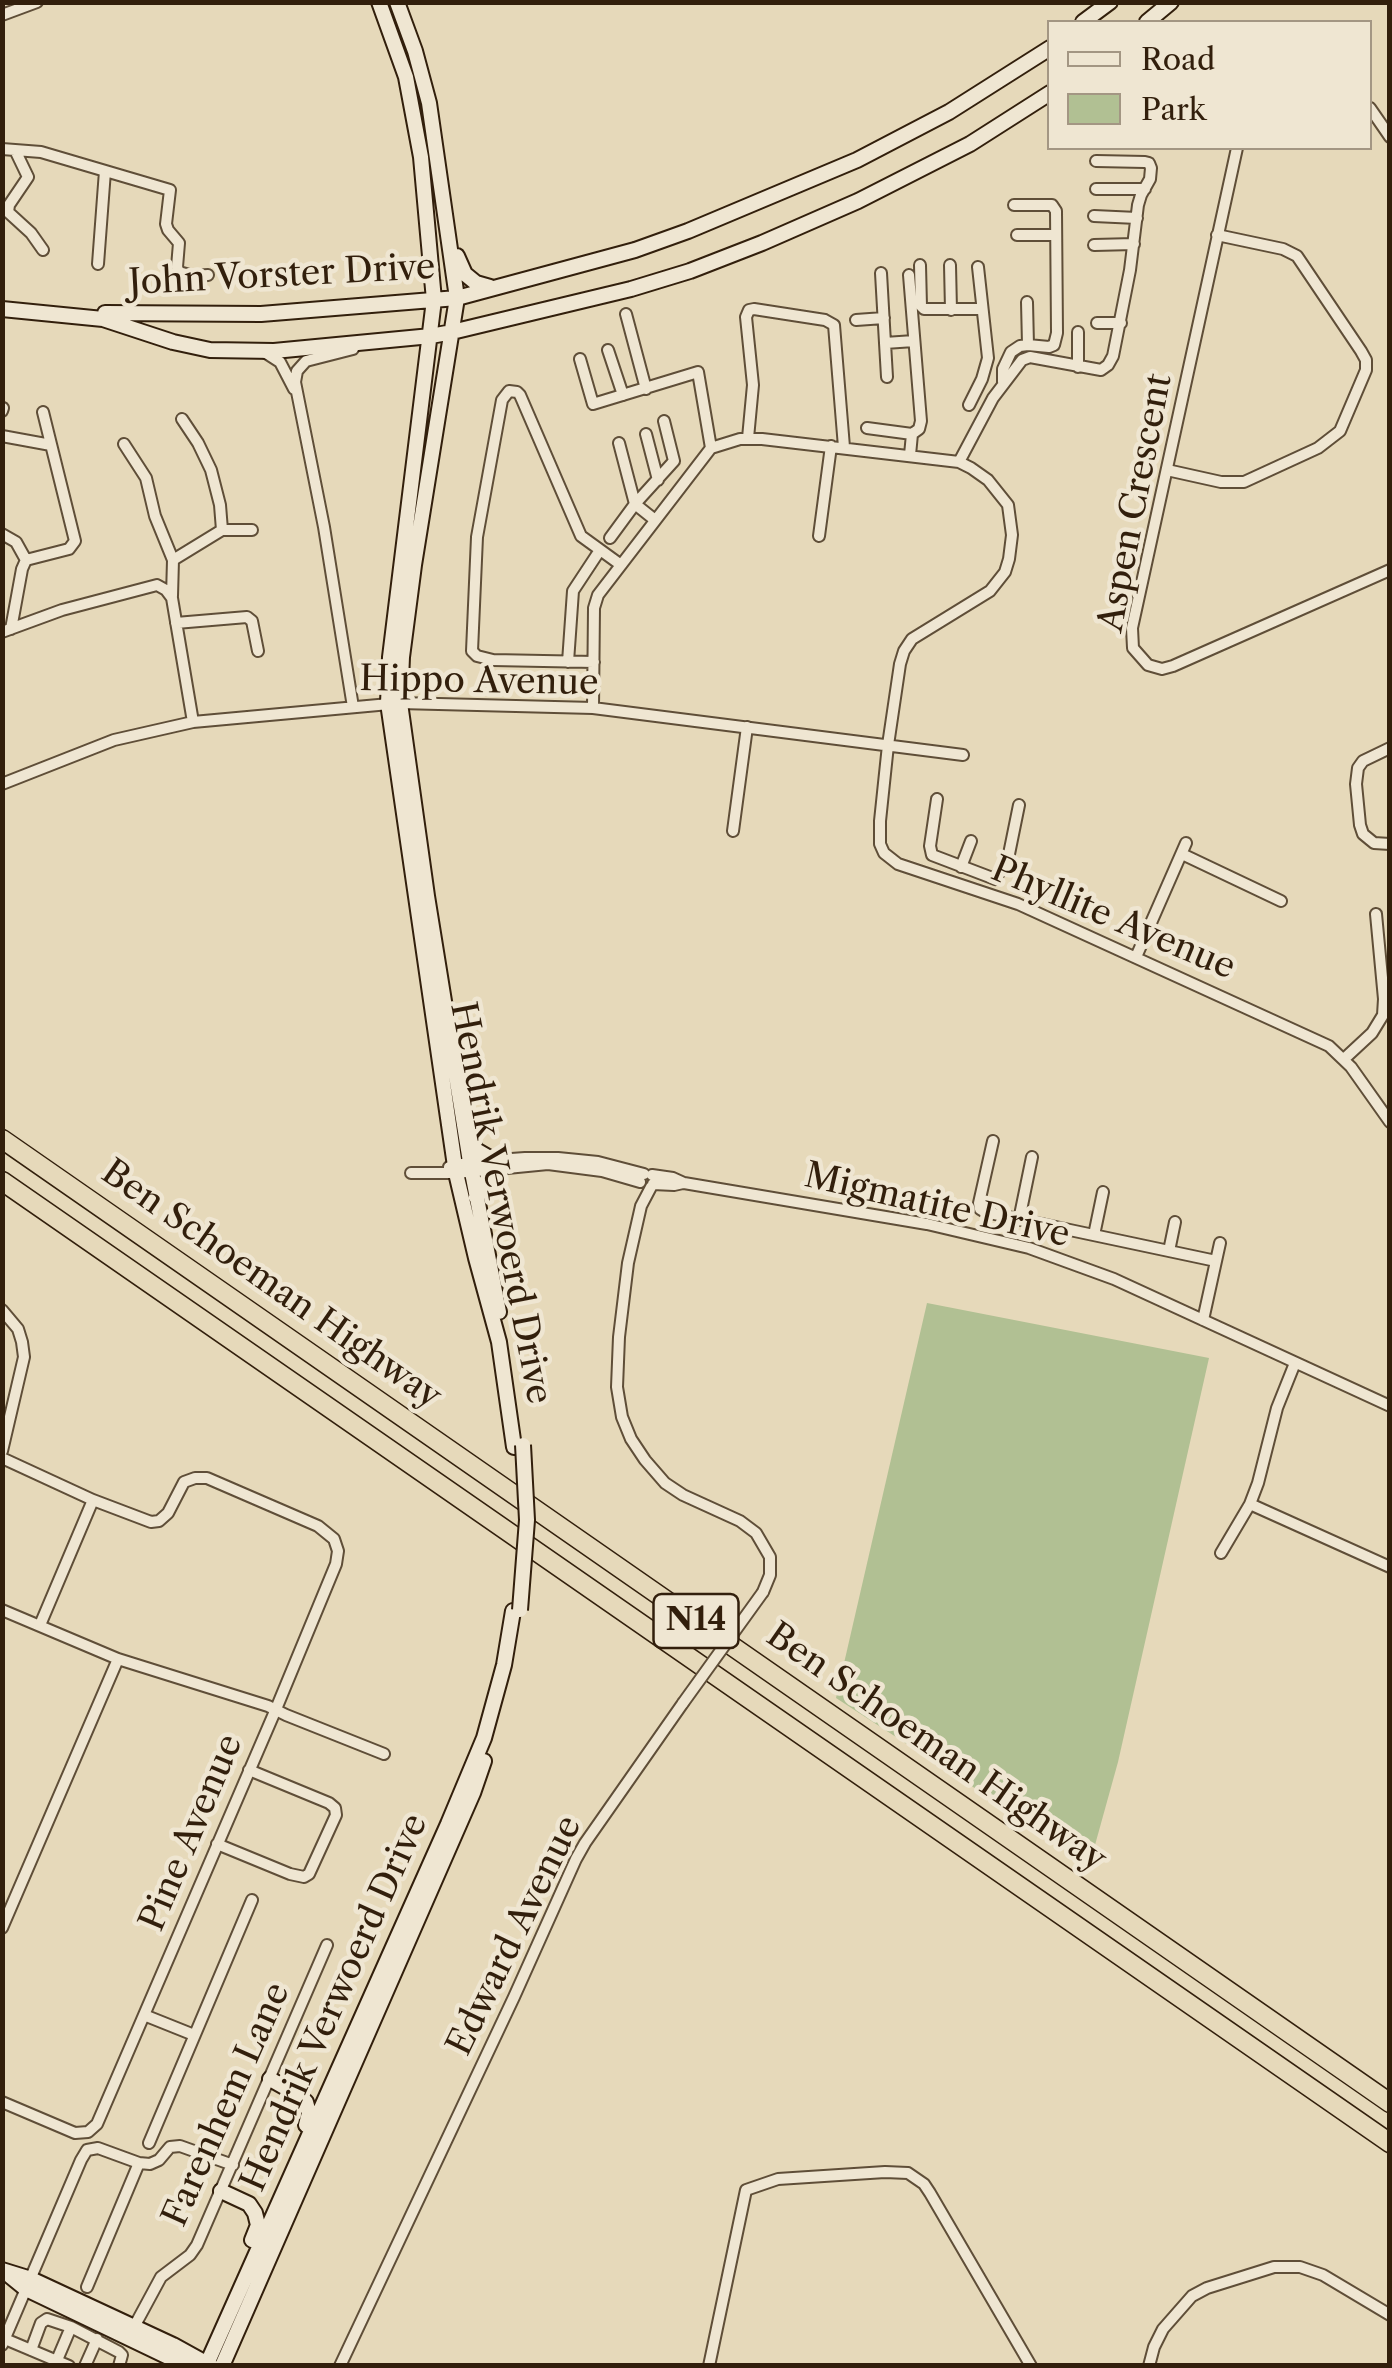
<!DOCTYPE html>
<html>
<head>
<meta charset="utf-8">
<style>
	body { margin:0 }
	#map { position:relative; width:1392px; height:2368px; overflow:hidden; background:#e6d9ba; font-family:"Libre Caslon Text",serif }
	canvas { display:block }
	.frame { position:absolute; inset:0; border:5px solid #321f0c; pointer-events:none }
	.legend { position:absolute; left:1047px; top:20px; width:325px; height:130px; box-sizing:border-box; background:#efe6d2; border:2px solid #a39683; margin:0; padding:12px 18px; list-style:none; font-size:30px; color:#321f0c }
	.legend li { display:flex; align-items:center; gap:20px; height:50px }
	.legend b { width:50px; border:2px solid #a39683 }
</style>
</head>
<body>
<div id="map">
<canvas width="1392" height="2368"></canvas>
<div class="frame"></div>
<ul class="legend">
<li><b style="height:12px;background:#efe6d2"></b>Road</li>
<li><b style="height:28px;background:#b1c093"></b>Park</li>
</ul>
</div>
<script>
const context = document.querySelector('canvas').getContext('2d');
context.lineJoin = 'round';
function fillPath(path, color) {
  context.fillStyle = color;
  context.fill(path, 'evenodd');
}
function shape(rows) {
  const path = new Path2D();
  for (const r of rows) {
    path.moveTo(r[0], r[1]);
    for (let i = 2; i < r.length; i += 2) path.lineTo(r[i], r[i + 1]);
  }
  return path;
}
function trace(path, color, width, dash) {
  context.strokeStyle = color;
  context.lineWidth = width;
  context.lineCap = dash ? 'butt' : 'round';
  context.setLineDash(dash || []);
  context.stroke(path);
}
function label(font, color, halo, rows, align = 'center') {
  context.font = font + ' "Libre Caslon Text",serif';
  context.lineWidth = 9;
  context.setLineDash([]);
  context.textBaseline = 'middle';
  context.strokeStyle = halo;
  context.fillStyle = color;
  for (const [text, x, y, turn = 0] of rows) {
    context.save();
    context.translate(x, y);
    context.rotate((+turn || 0) * Math.PI / 180);
    context.textAlign = isNaN(turn) ? turn : align;
    if (halo) context.strokeText(text, 0, 0);
    context.fillText(text, 0, 0);
    context.restore();
  }
}
fillPath(shape([
	[927,1303,1209,1358,1118,1762,1090,1863,836,1698]
]), '#b1c093');
const street = shape([
	[2,15,37,2],
	[1370,108,1390,137],
	[1237,148,1132,628,1133,648,1148,665,1162,669,1173,666,1390,570],
	[2,149,41,152,170,190,166,224,168,230,179,243,177,267,179,272,193,276,208,275],
	[15,150,28,177,9,205,8,212,31,233,43,250],
	[1096,189,1145,189],
	[1094,216,1137,218],
	[1017,235,1056,235],
	[1094,245,1134,244],
	[98,264,105,171],
	[920,265,921,306,924,309,982,309],
	[950,265,951,310],
	[881,273,885,343,914,341],
	[909,275,921,421,919,429,912,434],
	[1027,302,1028,345],
	[626,314,646,389],
	[856,320,884,318],
	[1097,323,1121,323],
	[1078,332,1078,367],
	[885,343,887,377],
	[608,350,623,395],
	[266,353,280,362,294,389],
	[580,359,593,404,698,372,711,448],
	[1003,382,1003,369,1011,352,1020,346,1028,345,1049,347,1054,345,1057,333,1056,211,1052,205,1014,205],
	[969,405,982,379,988,358,978,267],
	[2,411,3,408],
	[182,419,198,443,211,470,220,505,222,530],
	[867,428,912,434,910,455],
	[646,434,658,480],
	[2,436,51,445],
	[748,438,753,385,746,317,749,310,754,309,825,320,834,325,844,447],
	[124,444,146,478,155,516,173,560,172,596],
	[959,462,993,398,1022,360,1030,357,1101,370,1108,365,1113,356,1130,270,1138,205,1141,195,1150,179,1151,168,1149,163,1145,162,1096,161],
	[1167,470,1221,482,1244,482,1318,448,1340,431,1366,370,1366,360,1361,351,1297,256,1283,249,1217,235],
	[655,520,635,504,674,461,664,421],
	[2,534,16,542,26,560],
	[819,536,831,446],
	[610,538,635,504,619,443],
	[173,560,222,530,252,530],
	[176,623,247,617,252,621,258,651],
	[11,629,22,569,26,560,69,549,75,541,43,412],
	[2,632,62,610,157,585,166,590,172,598,193,722],
	[568,662,573,591,600,550],
	[594,662,493,660,477,656,472,651,477,537,500,411,502,400,509,391,517,392,520,395,581,536,621,565],
	[353,707,324,527,295,382,297,371,306,361,353,349],
	[593,708,594,608,598,595,711,448,740,439,762,439,959,462,971,468,988,480,1008,505,1012,535,1009,559,1005,572,990,591,912,639,904,651,900,664,888,745,880,821,880,844,884,853,898,864,1018,904,1329,1046,1351,1067,1390,1122],
	[1390,748,1363,761,1358,768,1356,784,1360,825,1363,834,1374,843,1390,844],
	[2,784,114,740,193,722,400,703,593,708,963,755],
	[937,799,930,846,932,855,995,879,1008,859,1019,805],
	[733,831,747,727],
	[1182,854,1281,901],
	[961,867,971,841],
	[1136,957,1186,843],
	[1344,1059,1372,1033,1383,1015,1384,999,1376,914],
	[993,1141,979,1203,980,1209,985,1212,1216,1261],
	[449,1167,470,1162,525,1158,558,1158,598,1162,644,1174],
	[411,1173,456,1173,548,1164,602,1171,640,1182],
	[652,1175,673,1178,684,1183,927,1224,1029,1248,1114,1279,1390,1406],
	[653,1184,674,1185,683,1183],
	[651,1187,641,1206,628,1263,619,1337,617,1387,622,1417,631,1439,645,1460,665,1483,683,1495,740,1521,756,1533,770,1557,770,1575,763,1592],
	[1019,1220,1032,1157],
	[1094,1235,1103,1192],
	[1169,1251,1175,1222],
	[2,1310,18,1329,22,1342,24,1357,2,1451],
	[1203,1320,1220,1243],
	[2,1458,93,1500,151,1522,159,1521,168,1513,184,1482,195,1478,207,1478,318,1526,334,1539,338,1551,336,1564,276,1709,97,2124,88,2132,75,2133,2,2102],
	[1250,1504,1390,1567],
	[1221,1553,1250,1504,1258,1483,1277,1408,1295,1363],
	[2,1610,118,1659,268,1706,286,1715,384,1754],
	[40,1625,93,1500],
	[217,1844,290,1874,304,1877,309,1874,336,1815,335,1808,329,1803,249,1770],
	[2,1928,118,1659],
	[144,2015,194,2035],
	[149,2143,252,1900],
	[87,2287,139,2163],
	[134,2327,161,2277,190,2255,197,2245,327,1945],
	[5,2339,69,2366],
	[2,2345,81,2160,87,2150,98,2148,139,2163,150,2164,159,2160,170,2147,180,2146,233,2165],
	[31,2350,41,2323,47,2319,71,2327,119,2352,122,2355,119,2366],
	[57,2360,71,2327],
	[85,2366,97,2339],
	[340,2366,514,1997,576,1859,585,1843,683,1703],
	[709,2366,746,2190,778,2179,885,2172,908,2173,924,2184,930,2193,1031,2366],
	[1149,2366,1154,2347,1163,2329,1192,2296,1207,2288,1274,2267,1300,2267,1323,2275,1390,2315]
]);
const secondary = shape([
	[379,2,406,77,421,157,434,300,390,657,388,703,456,1173,476,1258,499,1342,514,1447],
	[397,2,415,51,429,103,457,298,414,565,402,657,400,703,427,896,470,1162,499,1312],
	[1083,22,1110,2],
	[1147,22,1171,2],
	[457,256,465,274,476,283,490,287],
	[2,309,103,319,173,342,210,350,274,351,431,336,452,332,631,289,690,271,762,243,858,201,970,144,1050,93],
	[105,313,261,314,457,298,635,250,688,231,857,160,949,112,1050,48],
	[469,1136,476,1150,495,1161],
	[476,1197,489,1177,501,1168],
	[270,2079,300,2096,306,2102,309,2113,306,2125],
	[221,2191,249,2204,255,2213,258,2225,252,2240],
	[2,2270,31,2279,173,2345,211,2366],
	[10,2276,26,2289,187,2366],
	[206,2366,448,1824,484,1738,504,1665,513,1611],
	[222,2366,473,1793,484,1761]
]);
const highway = shape([
	[2,1139,1390,2103],
	[2,1181,1390,2143]
]);
trace(street, '#5f4e38', 14);
trace(secondary, '#321f0c', 18);
trace(highway, '#321f0c', 21);
trace(street, '#efe6d2', 10);
trace(secondary, '#efe6d2', 14);
trace(highway, '#e6d9ba', 18);
const streetBridge = shape([
	[683,1703,763,1592]
]);
const secondaryBridge = shape([
	[520,1610,527,1520,523,1445]
]);
trace(streetBridge, '#5f4e38', 14, []);
trace(secondaryBridge, '#321f0c', 18, []);
trace(streetBridge, '#efe6d2', 10);
trace(secondaryBridge, '#efe6d2', 14);
for (const [x, y, w] of [
	[696,1621,85]
]) {
  const box = new Path2D();
  box.roundRect(x - w / 2, y - 27, w, 54, 8);
  context.fillStyle = '#efe6d2';
  context.fill(box);
  trace(box, '#321f0c', 2.5);
}
label('bold 32px', '#321f0c', null, [
	["N14",696,1621]
]);
label('35px', '#321f0c', '#efe6d2', [
	["John Vorster Drive",282,276,-3],
	["Aspen Crescent",1136,503,-79],
	["Hippo Avenue",479,682,1],
	["Phyllite Avenue",1113,919,23],
	["Hendrik Verwoerd Drive",500,1203,79],
	["Migmatite Drive",937,1206,13],
	["Ben Schoeman Highway",271,1285,35],
	["Ben Schoeman Highway",936,1748,35],
	["Pine Avenue",192,1833,-67],
	["Edward Avenue",515,1936,-64],
	["Hendrik Verwoerd Drive",335,2003,-66],
	["Farenhem Lane",227,2105,-66]
]);
</script>
</body>
</html>
